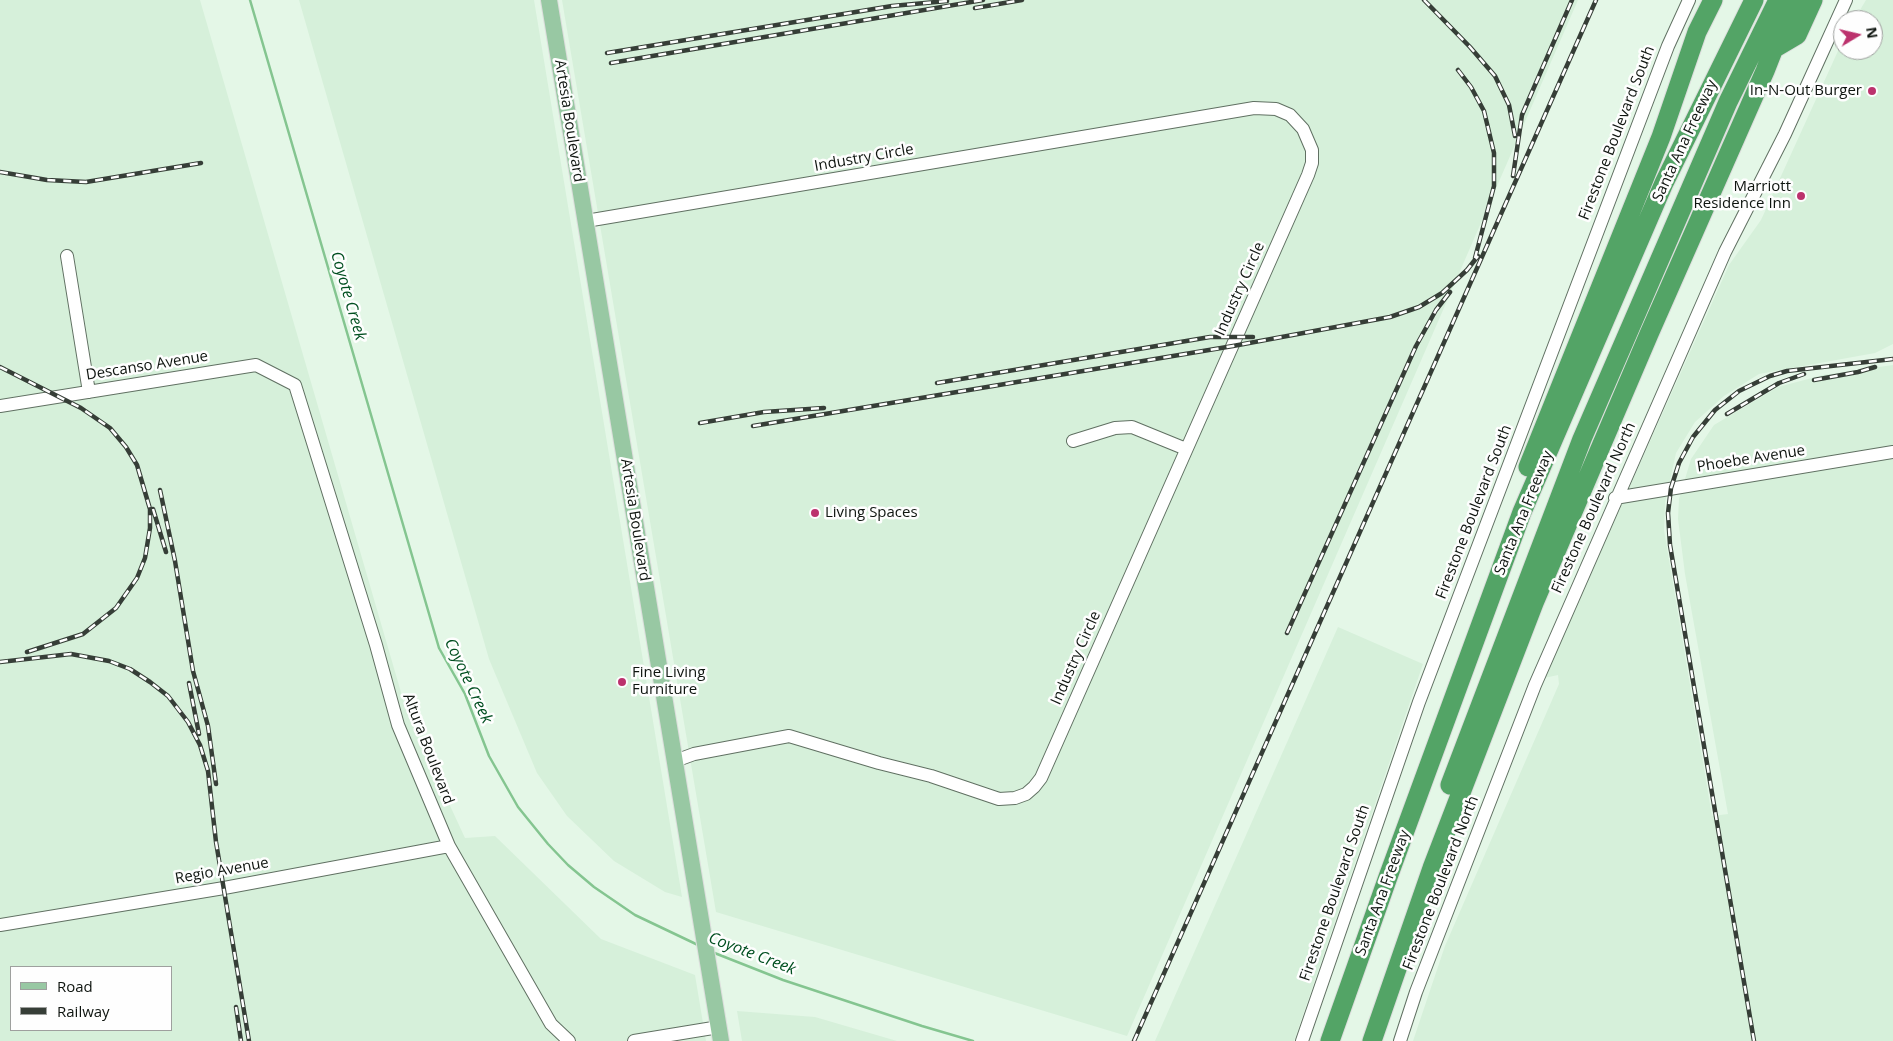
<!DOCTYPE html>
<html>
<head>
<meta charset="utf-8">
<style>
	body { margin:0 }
	#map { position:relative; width:1893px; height:1041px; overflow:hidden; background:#e4f7e7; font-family:"Open Sans",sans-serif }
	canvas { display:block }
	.legend { position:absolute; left:10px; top:966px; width:162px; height:65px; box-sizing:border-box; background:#fefefe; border:1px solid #9ea09e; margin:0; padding:6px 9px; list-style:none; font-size:15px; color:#0e140f }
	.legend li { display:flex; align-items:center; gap:10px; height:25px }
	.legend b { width:25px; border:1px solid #9ea09e }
	.north { position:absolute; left:1833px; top:10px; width:50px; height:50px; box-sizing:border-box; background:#fefefe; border:1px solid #9ea09e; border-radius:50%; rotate:81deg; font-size:14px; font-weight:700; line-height:20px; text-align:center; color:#0e140f }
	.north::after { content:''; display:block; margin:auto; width:18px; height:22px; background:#bc326d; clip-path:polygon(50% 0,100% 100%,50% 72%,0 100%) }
</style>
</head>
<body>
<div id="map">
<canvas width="1893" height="1041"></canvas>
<ul class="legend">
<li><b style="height:6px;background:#98c8a3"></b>Road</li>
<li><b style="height:6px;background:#363e37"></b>Railway</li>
</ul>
<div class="north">N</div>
</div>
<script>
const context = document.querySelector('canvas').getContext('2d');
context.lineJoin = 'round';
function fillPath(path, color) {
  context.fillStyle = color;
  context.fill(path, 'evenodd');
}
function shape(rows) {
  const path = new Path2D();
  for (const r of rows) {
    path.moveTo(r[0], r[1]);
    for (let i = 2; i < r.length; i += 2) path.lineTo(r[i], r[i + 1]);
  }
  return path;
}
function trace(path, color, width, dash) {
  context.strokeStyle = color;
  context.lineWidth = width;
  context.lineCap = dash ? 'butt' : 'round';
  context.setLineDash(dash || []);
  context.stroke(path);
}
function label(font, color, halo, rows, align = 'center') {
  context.font = font + ' "Open Sans",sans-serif';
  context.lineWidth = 5;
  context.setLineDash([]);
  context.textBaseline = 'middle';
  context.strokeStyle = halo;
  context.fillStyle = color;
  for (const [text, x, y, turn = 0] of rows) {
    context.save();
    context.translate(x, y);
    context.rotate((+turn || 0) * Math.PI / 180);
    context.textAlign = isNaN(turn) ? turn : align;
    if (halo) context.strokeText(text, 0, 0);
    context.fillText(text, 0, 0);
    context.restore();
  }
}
fillPath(shape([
	[0,0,200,0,407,713,465,838,495,836,601,939,695,975,706,1041,0,1041],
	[11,967,171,967,171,1030,11,1030],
	[299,0,534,0,682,897,665,892,614,861,567,816,537,773,489,659],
	[562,0,1578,0,1127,1036,716,912],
	[1866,0,1893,0,1893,344,1875,353,1759,374,1724,396,1695,422,1676,453,1665,503,1664,530,1712,816,1728,814,1685,574,1678,519,1679,499,1691,459,1714,425,1778,387,1823,375,1893,365,1893,1041,1413,1041,1445,946,1559,684,1558,675,1544,678,1729,265,1761,220,1843,40,1843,50,1873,50,1873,20,1854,20],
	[1338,627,1423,664,1294,1041,1155,1041],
	[737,1011,815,1017,897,1041,742,1041]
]), '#d6f0da');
trace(shape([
	[250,0,439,648,465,694,489,756,518,807,548,844,568,865,594,887,635,915,698,945],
	[712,952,783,980,922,1026,973,1041]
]), '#84c590', 2.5);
const minor = shape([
	[586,221,1254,108,1276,109,1290,115,1303,129,1312,150,1312,163,1308,175,1041,778,1034,787,1026,794,1015,798,999,799,931,776,879,763,789,736,694,754,675,761],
	[67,256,89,392],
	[0,406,256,365,295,385,376,645,398,725,449,846,551,1024,569,1041],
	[1073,441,1115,428,1132,427,1186,449],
	[1615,498,1893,452],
	[0,925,224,888,449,846],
	[634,1041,719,1027],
	[1302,1041,1419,702,1668,46,1689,0],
	[1400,1041,1416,992,1535,685,1725,252,1785,134,1846,0]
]);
const major = shape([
	[549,0,721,1041]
]);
const highway = shape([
	[1775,48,1797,35,1813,0],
	[1528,467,1661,137,1697,32,1713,0],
	[1450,785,1582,439,1728,102,1778,0],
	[1330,1041,1388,877,1522,512,1664,183,1754,0],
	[1372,1041,1432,868,1534,603,1649,334,1765,71,1793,0]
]);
trace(minor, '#607062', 14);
trace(major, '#dddedd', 18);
trace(highway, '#dddedd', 21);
trace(minor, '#fff', 12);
trace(major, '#98c8a3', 16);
trace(highway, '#53a466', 19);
const rail = shape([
	[1424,0,1470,47,1495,76,1509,105,1515,136],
	[975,8,1022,0],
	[607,53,892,6,947,1],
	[611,63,983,0],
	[1458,70,1471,87,1484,111,1494,153,1494,186,1475,258],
	[0,172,47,180,86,182,201,163],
	[1513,176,1522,115,1572,0],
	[0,367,81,408,110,428,126,447,137,465,150,509,150,528,145,558,137,578,116,608,83,634,27,652],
	[1814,380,1858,372,1875,367],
	[937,383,1210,337,1253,337],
	[1727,414,1779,383,1804,374],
	[700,423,764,412,824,408],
	[753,426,1233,346,1390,317,1419,307,1442,293,1467,270,1478,256],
	[160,490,175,561,193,671,208,726,216,784],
	[153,509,166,552],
	[1287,633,1416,346,1436,310,1450,292],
	[0,662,71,654,109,661,130,669,150,682,168,696,188,722,200,745,208,771,216,842,249,1041],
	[189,683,199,734],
	[236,1007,241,1041],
	[1134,1041,1596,0],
	[1754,1041,1670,545,1668,513,1671,488,1679,463,1693,437,1715,410,1739,391,1770,376,1787,371,1893,359]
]);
trace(rail, '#363e37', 4.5);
trace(rail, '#fefefe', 2.5, [8]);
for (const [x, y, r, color] of [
	[1872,91,5,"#bc326d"],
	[1801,196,5,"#bc326d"],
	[815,513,5,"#bc326d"],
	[622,682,5,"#bc326d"]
]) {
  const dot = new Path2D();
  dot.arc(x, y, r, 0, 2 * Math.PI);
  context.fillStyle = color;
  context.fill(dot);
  trace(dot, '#fefefe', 2);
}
label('15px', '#0e140f', '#fefefe', [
	["In-N-Out Burger",1862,91],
	["Marriott",1791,187],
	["Residence Inn",1791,204],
	["Living Spaces",825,513,"left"],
	["Fine Living",632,673,"left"],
	["Furniture",632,690,"left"]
], 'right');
label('15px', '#0e140f', '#fefefe', [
	["Artesia Boulevard",569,121,81],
	["Firestone Boulevard South",1617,133,-69],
	["Santa Ana Freeway",1685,141,-65],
	["Industry Circle",864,158,-10],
	["Industry Circle",1240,289,-66],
	["Descanso Avenue",147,366,-9],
	["Phoebe Avenue",1751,459,-9],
	["Firestone Boulevard North",1594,508,-66],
	["Firestone Boulevard South",1474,512,-69],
	["Santa Ana Freeway",1524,513,-68],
	["Artesia Boulevard",635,520,81],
	["Industry Circle",1076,658,-66],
	["Altura Boulevard",428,749,69],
	["Regio Avenue",222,871,-10],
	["Firestone Boulevard North",1441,883,-69],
	["Firestone Boulevard South",1335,893,-71],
	["Santa Ana Freeway",1383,893,-70]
]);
label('italic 16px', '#014f20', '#fefefe', [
	["Coyote Creek",348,296,74],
	["Coyote Creek",468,681,65],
	["Coyote Creek",752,954,21]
]);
</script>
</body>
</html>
